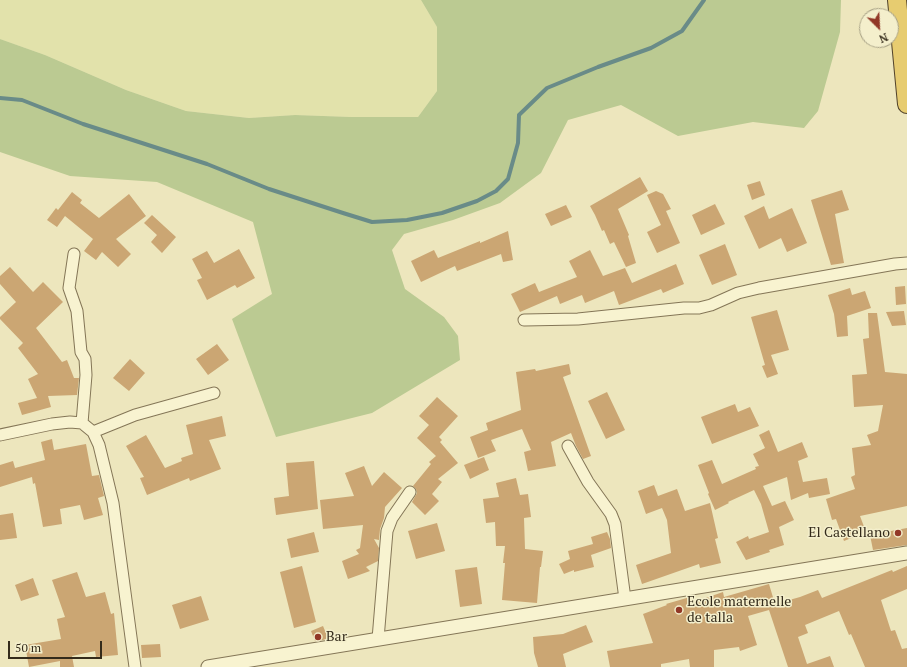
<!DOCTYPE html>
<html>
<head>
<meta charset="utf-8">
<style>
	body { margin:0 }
	#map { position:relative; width:907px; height:667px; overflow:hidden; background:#ede6bd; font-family:"PT Serif",serif }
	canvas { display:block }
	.north { position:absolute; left:859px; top:8px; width:40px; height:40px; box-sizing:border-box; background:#f4efcc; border:1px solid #a7a185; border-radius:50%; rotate:156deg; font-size:11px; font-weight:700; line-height:16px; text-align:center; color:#342b1b }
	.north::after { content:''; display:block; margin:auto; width:14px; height:18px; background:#923827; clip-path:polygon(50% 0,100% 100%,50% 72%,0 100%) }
	.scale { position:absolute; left:8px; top:641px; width:94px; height:18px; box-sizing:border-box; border:2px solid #342b1b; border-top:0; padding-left:5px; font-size:12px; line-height:14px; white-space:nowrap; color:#342b1b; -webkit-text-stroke:3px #f4efcc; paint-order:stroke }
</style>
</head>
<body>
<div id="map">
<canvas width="907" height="667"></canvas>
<div class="north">N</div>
<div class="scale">50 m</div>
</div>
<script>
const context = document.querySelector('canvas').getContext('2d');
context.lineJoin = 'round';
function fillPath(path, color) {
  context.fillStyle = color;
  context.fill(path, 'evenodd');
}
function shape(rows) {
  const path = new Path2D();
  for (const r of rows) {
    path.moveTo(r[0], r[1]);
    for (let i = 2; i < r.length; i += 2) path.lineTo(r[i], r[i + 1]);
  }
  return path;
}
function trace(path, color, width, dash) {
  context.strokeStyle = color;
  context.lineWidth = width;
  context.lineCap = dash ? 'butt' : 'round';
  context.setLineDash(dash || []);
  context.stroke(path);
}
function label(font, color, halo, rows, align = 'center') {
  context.font = font + ' "PT Serif",serif';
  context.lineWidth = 3;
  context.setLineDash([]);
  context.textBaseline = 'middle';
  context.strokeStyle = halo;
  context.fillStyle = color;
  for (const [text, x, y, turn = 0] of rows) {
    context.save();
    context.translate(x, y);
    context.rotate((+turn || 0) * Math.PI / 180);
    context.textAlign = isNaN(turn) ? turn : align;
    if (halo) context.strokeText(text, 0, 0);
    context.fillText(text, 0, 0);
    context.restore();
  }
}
fillPath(shape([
	[0,0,421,0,437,27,437,91,418,117,351,117,295,115,249,118,186,111,126,90,45,55,0,39]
]), '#e2e2ab');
fillPath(shape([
	[421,0,841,0,840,32,818,111,804,128,753,122,678,136,621,105,568,120,541,173,500,203,453,220,404,234,392,250,405,289,444,317,458,336,460,360,372,413,276,437,232,319,272,294,253,222,157,182,70,176,0,152,0,39,45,55,126,90,186,111,249,118,295,115,351,117,418,117,437,91,437,27]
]), '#bbca92');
trace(shape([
	[0,98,22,100,83,124,207,164,269,189,343,213,372,222,407,220,442,213,477,201,496,191,508,179,518,143,519,115,547,88,598,67,651,48,682,31,704,0]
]), '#698b88', 4);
fillPath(shape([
	[640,177,648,191,618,209,629,235,628,236,636,263,626,267,614,242,610,244,604,230,602,231,595,215,590,206,611,194],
	[760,181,765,195,752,200,747,185],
	[842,190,849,210,835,214,844,263,831,265,811,200],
	[656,191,663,194,671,209,666,211,680,243,657,253,647,232,661,225,647,195],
	[72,192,82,200,80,203,99,218,129,194,146,216,116,239,131,254,118,267,102,252,96,260,84,251,93,239,65,216,57,227,47,220,56,208,58,210],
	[715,204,725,224,701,235,692,215],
	[566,205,572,217,551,226,545,214],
	[764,206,769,219,792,208,807,243,787,252,781,238,759,249,744,216],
	[152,215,176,237,162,253,151,242,157,235,144,223],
	[508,231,513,260,503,262,501,254,457,271,455,266,421,282,411,261,434,250,438,258,480,241,480,243],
	[725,244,737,275,712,285,699,255],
	[239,249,255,278,237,288,235,285,207,300,197,280,202,278,192,259,207,251,214,263],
	[590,250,603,276,625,268,632,283,676,264,684,284,663,293,661,289,619,305,614,291,585,303,582,295,560,304,557,296,520,312,511,294,535,283,539,292,577,277,569,261],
	[10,267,33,292,43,282,63,302,36,328,62,362,67,360,74,378,79,378,77,395,48,396,51,407,22,415,18,403,37,398,28,379,38,374,18,348,23,343,0,319,0,317,16,302,0,284,0,276],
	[905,286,906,304,896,305,895,287],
	[850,288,852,295,865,291,871,308,847,316,848,336,837,337,834,314,828,295],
	[777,310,789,350,771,355,778,374,767,378,762,366,765,365,751,317],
	[904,311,906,325,892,326,886,312],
	[868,313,877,313,885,372,907,374,907,506,860,516,866,532,844,541,836,519,832,520,826,499,855,489,851,477,855,475,852,448,871,445,867,435,878,431,883,405,854,407,852,375,867,374,863,339,869,338],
	[217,344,229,360,208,375,196,359],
	[130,359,145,373,129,391,113,378],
	[569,364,571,374,563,377,591,456,583,459,576,446,571,433,551,442,556,466,528,471,524,452,531,450,522,429,491,440,496,451,478,458,470,437,488,430,486,423,521,410,516,372,535,369,536,371],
	[607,392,625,430,606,439,588,401],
	[437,397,458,416,439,437,442,440,440,442,458,463,438,479,442,482,432,494,439,501,425,515,412,502,417,493,416,489,413,486,431,464,429,462,436,456,417,438,429,425,419,416],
	[735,404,738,412,750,407,759,426,712,444,701,417],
	[222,416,226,436,209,440,221,469,190,481,189,478,147,495,140,478,144,477,126,446,146,435,165,468,182,461,181,458,193,454,186,425],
	[769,430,778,452,802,442,808,457,798,461,803,482,827,478,830,494,809,498,808,493,791,500,787,477,763,486,772,506,785,501,794,520,779,527,784,545,769,550,770,552,746,560,736,542,748,536,749,539,769,532,761,504,754,490,728,502,729,503,715,510,708,494,709,493,698,465,712,460,722,484,756,469,755,467,759,466,753,454,765,448,759,435],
	[52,439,54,450,86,444,92,476,99,475,104,496,98,498,103,515,84,520,80,505,60,509,62,524,43,527,35,483,33,484,32,477,0,487,0,465,13,461,15,468,45,460,41,442],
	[484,457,489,470,470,479,464,465],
	[314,461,318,509,276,515,274,498,289,496,286,463],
	[364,466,372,486,384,472,402,488,385,507,384,518,380,529,379,540,374,539,379,548,378,561,366,567,370,571,348,579,342,561,359,554,356,550,360,548,363,525,323,529,320,500,354,496,345,473],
	[516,478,520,495,528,494,531,517,524,518,525,549,543,551,541,567,540,567,537,603,502,600,505,563,503,563,505,546,496,546,495,522,486,523,483,499,499,497,496,483],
	[654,485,658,496,677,489,685,511,710,503,718,538,715,539,721,563,700,568,699,564,642,584,636,565,671,553,667,520,662,508,646,514,638,491],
	[13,513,17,538,0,540,0,515],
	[437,523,445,551,416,559,408,531],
	[907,528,907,545,873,550,870,535],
	[314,532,319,552,291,558,287,539],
	[607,532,610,539,611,548,591,555,594,567,574,572,574,570,564,574,559,564,570,559,568,551,593,544,591,537],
	[302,566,316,622,294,628,280,572],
	[907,566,907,589,881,600,891,631,895,630,902,649,907,648,907,667,865,667,851,634,849,635,839,611,805,625,808,633,798,637,807,664,830,656,834,667,788,667,769,610,748,616,757,645,740,651,739,647,714,650,714,667,690,667,689,659,661,664,661,667,610,667,607,651,653,643,643,614,667,605,666,604,690,597,691,603,723,592,724,597,769,584,775,604,800,597,818,590,822,598,892,570,893,572],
	[477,567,482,604,460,607,455,570],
	[77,572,86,597,105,592,111,614,114,613,118,655,96,657,95,651,72,656,74,667,60,667,60,661,29,667,25,645,61,639,57,619,65,617,52,580],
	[33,578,39,595,21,601,15,585],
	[201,596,209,620,180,629,172,605],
	[586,625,593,642,563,654,566,667,538,667,534,653,533,637,563,634],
	[323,626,328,638,323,640,315,641,311,631],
	[160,644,161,657,142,658,141,645]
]), '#cba673');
const minor = shape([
	[74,254,69,288,77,311,81,352,85,359,86,375,82,423],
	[524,320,578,319,684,308,699,308,711,305,738,293,759,288,895,264,907,263],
	[93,432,135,415,214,393],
	[0,435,52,424,70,422,82,423,93,432,99,445,113,503,135,667],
	[568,446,588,482,611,514,615,524,625,599],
	[378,639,387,531,392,518,410,492]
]);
const tertiary = shape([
	[208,667,907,553]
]);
const trunk = shape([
	[897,0,907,104]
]);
trace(minor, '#847657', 13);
trace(tertiary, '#847657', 15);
trace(trunk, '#52432b', 20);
trace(minor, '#f8f3d0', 11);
trace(tertiary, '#f8f3d0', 13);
trace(trunk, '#e7cc70', 18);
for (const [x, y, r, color] of [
	[898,533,4,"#923827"],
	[679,610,4,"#923827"],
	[318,637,4,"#923827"]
]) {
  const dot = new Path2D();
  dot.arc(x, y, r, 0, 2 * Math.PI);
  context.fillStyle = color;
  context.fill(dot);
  trace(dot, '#f4efcc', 1.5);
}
label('14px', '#342b1b', '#f4efcc', [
	["El Castellano",890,533,"right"],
	["Ecole maternelle",687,602],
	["de talla",687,618],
	["Bar",326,637]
], 'left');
</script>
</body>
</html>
